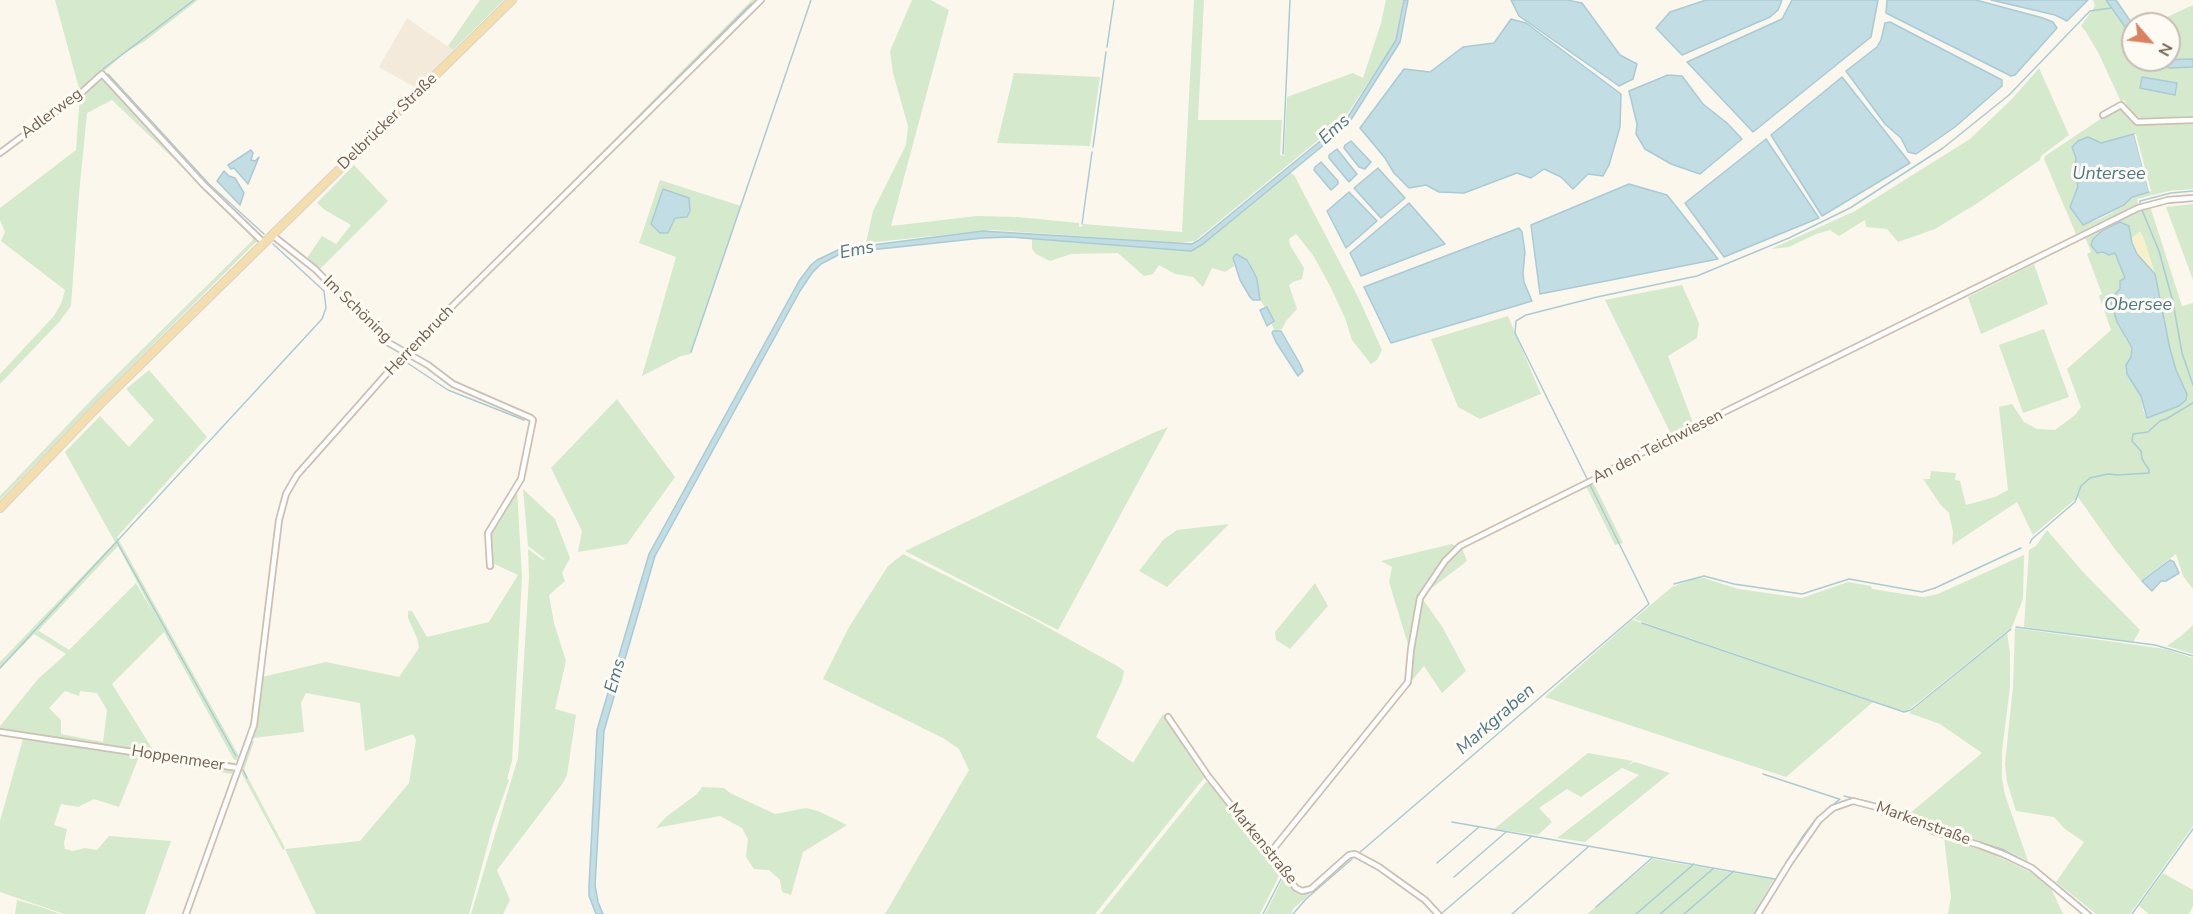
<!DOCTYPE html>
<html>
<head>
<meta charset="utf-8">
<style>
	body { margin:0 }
	#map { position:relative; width:2193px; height:914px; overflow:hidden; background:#fbf7ed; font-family:"Nunito Sans",sans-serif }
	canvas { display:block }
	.north { position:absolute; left:2121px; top:12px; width:60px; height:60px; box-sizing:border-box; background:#fefbf4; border:2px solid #c8bdb3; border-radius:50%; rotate:118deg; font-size:16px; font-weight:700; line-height:24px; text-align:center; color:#766151 }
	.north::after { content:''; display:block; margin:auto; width:21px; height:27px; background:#da825d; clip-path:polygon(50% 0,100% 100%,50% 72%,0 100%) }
</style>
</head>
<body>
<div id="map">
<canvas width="2193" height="914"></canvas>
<div class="north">N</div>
</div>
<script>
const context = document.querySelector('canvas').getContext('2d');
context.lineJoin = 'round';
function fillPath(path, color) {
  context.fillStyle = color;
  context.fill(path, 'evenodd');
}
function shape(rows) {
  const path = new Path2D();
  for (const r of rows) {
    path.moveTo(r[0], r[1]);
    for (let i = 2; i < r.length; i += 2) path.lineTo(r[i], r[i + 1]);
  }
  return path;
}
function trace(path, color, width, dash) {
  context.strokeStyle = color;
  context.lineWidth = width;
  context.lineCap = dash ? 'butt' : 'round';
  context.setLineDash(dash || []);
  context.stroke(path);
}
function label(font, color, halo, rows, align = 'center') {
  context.font = font + ' "Nunito Sans",sans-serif';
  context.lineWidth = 6;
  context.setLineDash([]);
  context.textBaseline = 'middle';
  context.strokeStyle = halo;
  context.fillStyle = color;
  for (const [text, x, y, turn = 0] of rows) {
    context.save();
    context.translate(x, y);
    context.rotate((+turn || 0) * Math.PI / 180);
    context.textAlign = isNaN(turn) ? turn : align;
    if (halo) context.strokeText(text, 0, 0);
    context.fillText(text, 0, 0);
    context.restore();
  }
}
fillPath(shape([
	[407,18,453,50,416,88,379,67]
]), '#f3eadc');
fillPath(shape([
	[55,0,198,0,145,41,125,53,80,92],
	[480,0,504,0,453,50,448,46],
	[752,0,760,0,411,345],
	[912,0,931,0,949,10,891,226,977,216,1017,217,1079,223,1079,227,1082,227,1083,224,1182,232,1194,0,1204,0,1198,120,1282,120,1280,155,1284,156,1287,97,1353,73,1363,78,1381,23,1386,0,1404,0,1397,36,1393,45,1344,119,1195,241,1178,243,992,230,866,243,873,211,906,145,908,126,893,73,890,51],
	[2093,0,2106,0,2133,35,2133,60,2169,60,2169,24,2152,24,2193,5,2193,116,2142,119,2130,112,2124,100,2121,102,2099,54,2086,32,2081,26,2095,6],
	[2039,68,2069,135,2041,156,2040,160,1976,204,1935,229,1898,242,1887,229,1866,227,1865,220,1839,236,1830,230,1816,234,1789,247,1771,249,1855,211,1970,139,2013,98],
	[1014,73,1100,77,1090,146,997,143],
	[102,76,201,185,112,100,87,113,79,194,71,306,60,321,0,384,0,374,53,317,61,304,65,290,1,241,5,232,0,220,0,208,76,150,80,94],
	[2120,108,2136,125,2193,122,2193,189,2169,191,2137,199,2138,204,2076,234,2044,159,2045,156,2114,110],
	[2134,135,2132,197,2124,206,2100,219,2082,225,2070,207,2078,186,2074,172,2076,158,2088,137,2101,143],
	[354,165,388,201,320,269,307,258,322,236,336,244,351,225,325,210,317,203],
	[1290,173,1294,175,1359,299,1382,350,1377,360,1371,364,1352,340,1345,318,1330,286,1313,255,1296,234,1289,239,1290,245,1304,268,1302,279,1293,282,1289,285,1297,309,1286,321,1282,329,1275,331,1271,323,1274,320,1260,300,1257,279,1247,260,1233,258,1234,266,1225,272,1212,268,1203,287,1193,277,1175,274,1159,265,1153,274,1144,276,1118,253,1071,254,1050,261,1036,254,1032,249,1032,239,1191,251,1203,244],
	[660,180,741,206,690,354,681,356,642,376,676,257,639,243],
	[2193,204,2193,280,2166,207],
	[2150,206,2182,306,2193,303,2193,589,2183,576,2176,554,2141,581,2114,548,2078,497,2033,535,2017,502,1952,545,1953,532,1949,513,1940,504,1923,479,1930,479,1931,471,1956,473,1955,480,1960,481,1966,505,1995,497,2008,490,1999,407,2012,404,2024,422,2037,429,2055,430,2075,415,2081,407,2067,369,2111,330,2099,296,2102,294,2087,254,2091,252,2085,237,2137,210],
	[2129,226,2132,238,2140,232,2143,237,2155,274,2170,349,2176,370,2187,394,2179,406,2147,418,2143,410,2141,396,2127,374,2126,365,2131,357,2132,348,2125,338,2117,294,2125,278,2115,252,2109,255,2103,252],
	[234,217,257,241,93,404,0,500,0,496,97,394,252,241,253,238,233,218],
	[2034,264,2048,304,1981,334,1968,297],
	[1682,285,1699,323,1697,338,1668,356,1693,423,1671,434,1605,300],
	[1508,316,1541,394,1480,419,1458,407,1431,339],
	[2044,329,2069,397,2023,413,1999,345],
	[149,370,207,437,117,537,239,756,237,760,234,760,164,632,112,684,153,750,235,763,232,774,138,759,119,807,94,799,78,807,61,804,54,825,67,829,64,843,65,849,73,851,85,848,97,850,109,836,171,841,145,914,64,914,0,892,0,821,23,739,21,734,0,730,0,726,38,679,66,654,34,634,0,669,0,662,115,542,65,452,100,416,129,447,154,420,126,389],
	[118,546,154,614,136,583,69,650,39,631,36,633],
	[65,691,79,696,80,691,97,693,107,710,103,742,61,734,61,720,49,708],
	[617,399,675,477,627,544,578,552,582,531,551,468],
	[1168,427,1058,630,905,551,1153,433],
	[1593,482,1623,543,1615,545,1586,486],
	[523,489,555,519,570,558,562,573,565,581,549,595,554,623,566,661,555,709,576,715,567,775,563,783,497,870,510,900,503,914,471,914,518,758,529,577,528,549,543,560,545,559,528,546],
	[517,490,522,577,512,761,507,779,509,780,493,825,469,914,316,914,285,849,360,841,409,783,416,740,413,734,365,751,360,703,306,693,301,703,304,732,253,738,257,725,262,677,326,662,399,677,419,648,417,638,408,618,408,611,412,611,427,637,489,622,518,575,492,563,489,533],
	[1229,524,1167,587,1139,571,1163,540,1177,530],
	[2047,530,2083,572,2140,630,2133,642,2024,627,2029,550,2036,546],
	[1452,544,1456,546,1417,597,1409,648,1389,582,1392,567,1381,561],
	[1462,548,1467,561,1424,594,1449,560],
	[903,554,1031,618,1119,667,1124,671,1122,681,1096,737,1133,763,1163,714,1204,778,1095,914,885,914,969,770,959,749,943,738,823,679,849,627,888,566],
	[2024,555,2023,599,2012,627,1906,712,1634,619,1672,587,1693,579,1704,578,1738,589,1802,598,1848,582,1871,586,1872,589,1923,597,1938,594],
	[1315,583,1328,606,1290,649,1276,640,1275,632],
	[1422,598,1443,628,1466,671,1442,693,1424,666,1410,683,1412,651],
	[1632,620,1633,620,1873,702,1786,777,1545,697],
	[2193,625,2193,654,2167,646,2181,636],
	[2015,628,2165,649,2193,658,2193,826,2130,914,2096,914,2056,882,2084,842,2065,829,2054,817,2016,811,2007,782,2005,764,2013,687],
	[2007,632,2010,653,2010,687,2002,751,2002,779,2005,795,2028,861,2002,848,1937,828,1909,814,1982,753,1940,724,1909,713],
	[252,741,254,741,244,770,285,848,283,850,241,772],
	[1588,753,1633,761,1628,765,1635,762,1670,773,1585,842,1557,838,1639,775,1622,768,1581,797,1567,789,1539,808,1552,822,1538,835,1494,829],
	[1206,782,1209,783,1281,872,1260,914,1100,914],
	[702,787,724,788,730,793,775,814,806,808,818,811,847,825,803,852,791,895,782,892,780,880,769,870,754,869,746,857,748,839,742,828,720,816,656,828,666,817,697,794],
	[1944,838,1991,853,2030,872,2050,886,2063,914,1948,914,1951,897],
	[1653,859,1735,873,1774,879,1753,914,1587,914],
	[2163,873,2193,890,2193,906,2189,914,2149,914,2139,906],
	[1284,876,1301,893,1310,894,1294,908,1291,914,1265,914],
	[17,900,41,907,60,914,15,914]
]), '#d5e9cc');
fillPath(shape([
	[2140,231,2143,237,2155,274,2142,261,2132,243,2132,238]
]), '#f7f1cb');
const water = shape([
	[1404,0,1408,0,1400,42,1347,126,1203,244,1191,251,1010,237,983,238,842,253,821,264,812,273,800,291,655,556,604,731,595,885,598,902,603,914,596,914,589,896,589,886,597,730,649,554,799,281,811,265,817,260,840,249,983,231,1192,244,1199,240,1346,120,1396,40,1404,0],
	[1511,0,1567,0,1582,3,1620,55,1637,64,1633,79,1619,86,1519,16,1511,0],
	[1706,0,1782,0,1778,10,1770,17,1682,55,1656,28,1670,12,1706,0],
	[1792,0,1878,0,1871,37,1753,132,1687,62,1782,19,1792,0],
	[1887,0,1976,0,2043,18,2053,22,2057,28,2015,75,2011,76,1886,13,1887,0],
	[1991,0,2088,0,2067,21,2055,15,1991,0],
	[2106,0,2116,0,2133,25,2133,38,2106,0],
	[1511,19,1526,23,1621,94,1620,127,1609,165,1603,176,1588,174,1573,189,1561,177,1544,169,1531,178,1517,173,1464,193,1439,192,1426,185,1409,188,1394,173,1385,158,1360,128,1404,69,1430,72,1463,47,1494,43,1511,19],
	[1890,22,2002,80,2002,86,1955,127,1916,154,1908,152,1901,138,1885,124,1846,71,1877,47,1881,40,1885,23,1890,22],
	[2193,59,2193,67,2170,68,2162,66,2152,60,2193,59],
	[1668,75,1682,76,1703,104,1727,123,1742,139,1700,174,1671,164,1645,149,1636,134,1637,124,1629,91,1668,75],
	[1842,77,1910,163,1822,216,1771,135,1842,77],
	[2142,77,2177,83,2175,95,2140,88,2142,77],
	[2134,134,2149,192,2132,197,2124,205,2083,225,2070,207,2078,186,2074,172,2076,158,2072,147,2078,141,2088,137,2101,143,2134,134],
	[1766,139,1819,218,1724,257,1685,203,1766,139],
	[1351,141,1371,162,1365,169,1359,167,1344,148,1345,145,1351,141],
	[1337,149,1357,174,1349,182,1329,158,1329,155,1337,149],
	[251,150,253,153,251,160,255,161,259,157,248,184,234,168,231,169,228,165,251,150],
	[1321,162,1338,181,1338,184,1331,190,1314,170,1315,167,1321,162],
	[1378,168,1405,198,1381,218,1354,188,1378,168],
	[224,171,229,176,235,178,244,193,240,205,217,181,224,171],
	[1629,184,1667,195,1718,259,1540,294,1531,225,1629,184],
	[663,189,689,198,690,211,687,217,675,218,668,233,660,233,651,224,663,189],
	[1349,192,1377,221,1346,248,1327,211,1349,192],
	[1409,203,1445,244,1361,276,1350,253,1409,203],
	[2120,222,2129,226,2132,243,2137,254,2155,274,2170,349,2176,370,2187,394,2186,400,2179,406,2147,418,2141,396,2127,374,2126,365,2131,357,2132,348,2117,322,2110,299,2120,289,2120,281,2125,278,2115,253,2109,255,2103,252,2097,253,2091,245,2093,239,2103,230,2120,222],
	[1519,228,1522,232,1525,252,1523,273,1524,282,1532,301,1391,343,1364,287,1519,228],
	[1236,254,1247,260,1251,267,1257,279,1260,300,1253,300,1250,297,1240,280,1233,258,1236,254],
	[1267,307,1274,321,1267,326,1260,310,1267,307],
	[1273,331,1281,331,1300,364,1303,371,1298,376,1276,342,1272,333,1273,331],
	[2170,560,2174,562,2179,573,2166,581,2161,581,2152,591,2142,581,2170,560]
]);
fillPath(water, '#c2dde4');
trace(water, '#a9cbd5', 1.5);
fillPath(shape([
	[2134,134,2136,134,2151,191,2149,192]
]), '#fbf7ed');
trace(shape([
	[1107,47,1114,0],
	[103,69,194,0],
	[108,74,209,184,264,234],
	[1093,147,1106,52],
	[1283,154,1290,0],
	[566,190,751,4],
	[2140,204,2140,201,2171,193,2193,191],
	[2142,210,2159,251,2173,302,2182,353,2193,385],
	[534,222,560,195],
	[1082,224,1092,152],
	[691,352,811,0],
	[406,362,448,390,524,420],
	[117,542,236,756],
	[2030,543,2032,539,2075,502,2081,486,2090,478,2108,474,2118,475,2149,473,2149,470,2142,459,2141,451,2132,441,2133,434,2148,432,2160,421,2166,419,2193,403],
	[1674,584,1704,576,1734,584,1802,594,1849,579,1922,592,1935,588,2021,548],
	[1642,623,1904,712,1911,710,2011,629],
	[2016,627,2155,645,2193,656],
	[0,668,322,319,326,308,324,291,273,244],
	[243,770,247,778],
	[1763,774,1839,799],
	[1844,796,1886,806],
	[1892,808,1936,829,2002,849,2030,864],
	[1452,822,1775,879],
	[1359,853,1649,604,1515,333,1516,321,1526,315,1597,297,1697,276,1789,238,1850,208,1943,148,2009,95,2090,11,2111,8],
	[1437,863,1479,827],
	[2038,869,2051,880],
	[1454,877,1506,832],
	[2054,882,2092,914],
	[1596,907,1652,858],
	[1442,913,1532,836],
	[1263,914,1282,877],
	[1293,914,1306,899,1352,859],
	[1512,914,1588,847],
	[1636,914,1694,864],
	[1660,914,1714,868],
	[1684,914,1734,871],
	[1754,914,1803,836,1816,819,1840,799],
	[2132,914,2193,829]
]), '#a9cbd5', 1.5);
const minor = shape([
	[2103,115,2121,105,2137,122,2193,120],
	[0,153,81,93,102,74,203,184,264,243],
	[272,235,315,269,387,342,428,365,453,384,531,418,533,420,521,479,488,533,490,566],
	[1168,717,1208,776,1296,888,1302,891,1311,889,1349,855,1355,854,1379,867,1425,900,1438,914],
	[0,732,238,768],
	[1270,853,1408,682,1411,649,1420,598,1445,561,1460,546,1593,480,1645,451,2138,208,2168,200,2193,198],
	[186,914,254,725,279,520,286,494,297,475,406,352,761,0],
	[1758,914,1790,862,1819,820,1833,808,1853,801,1888,810,1935,832,1979,845,2003,854,2032,868,2087,914]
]);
const primary = shape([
	[0,508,101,403,512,0]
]);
trace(minor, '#cdc0b3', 8);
trace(primary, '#d9d3ce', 10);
trace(minor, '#fff', 4.5);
trace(primary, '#f4deac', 8);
label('16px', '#766151', '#fefbf4', [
	["Adlerweg",52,114,-37],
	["Delbrücker Straße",388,122,-44],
	["Im Schöning",357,310,44],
	["Herrenbruch",420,341,-46],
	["An den Teichwiesen",1658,447,-27],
	["Hoppenmeer",178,759,9],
	["Markenstraße",1923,824,20],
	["Markenstraße",1262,844,51]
]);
label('italic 18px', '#4c7987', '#fefbf4', [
	["Ems",1335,130,-42],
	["Untersee",2109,175],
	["Ems",857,251,-11],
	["Obersee",2138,306],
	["Ems",616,676,-74],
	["Markgraben",1496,720,-41]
]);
</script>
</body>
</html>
